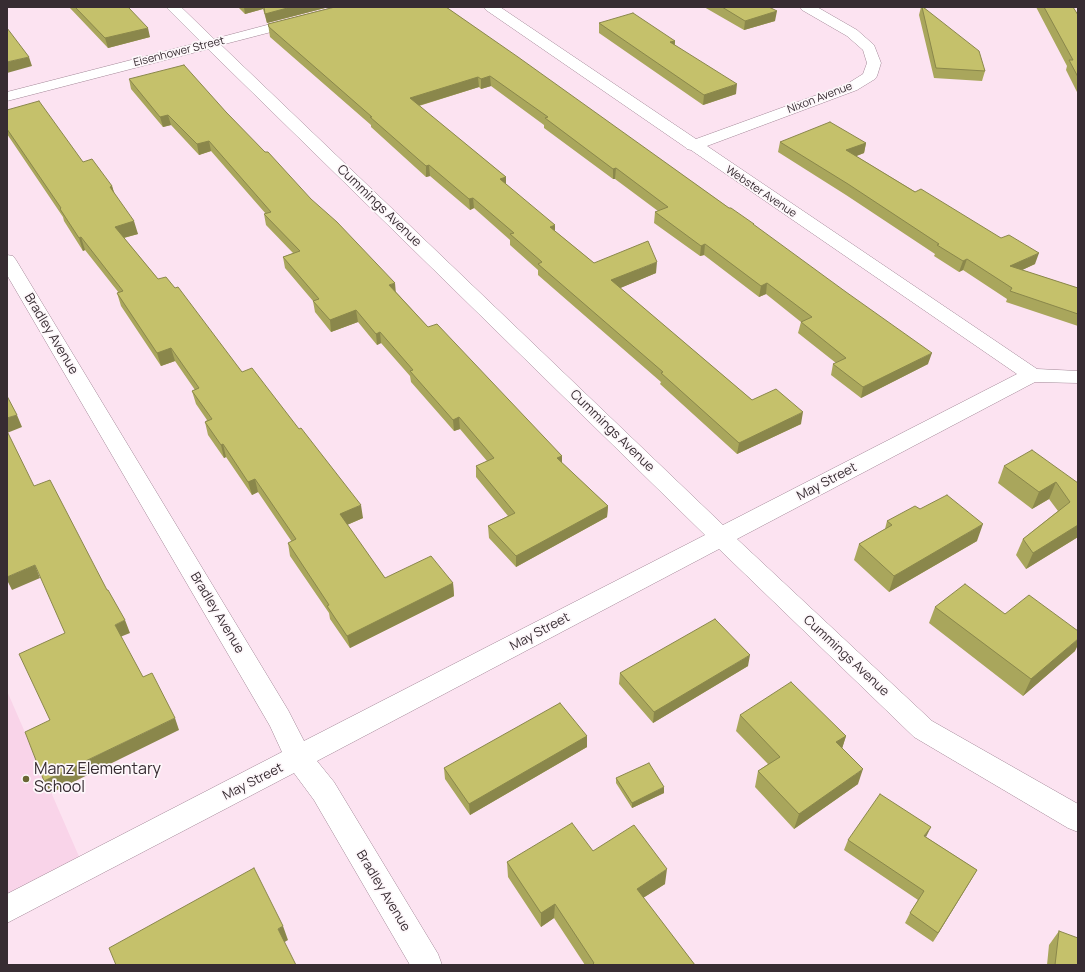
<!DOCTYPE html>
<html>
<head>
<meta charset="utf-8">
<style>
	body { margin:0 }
	#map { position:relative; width:1085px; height:972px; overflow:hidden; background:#fce3f1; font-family:Manrope,sans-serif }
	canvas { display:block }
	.frame { position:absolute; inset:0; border:8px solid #372c32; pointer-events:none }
</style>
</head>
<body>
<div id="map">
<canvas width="1085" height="972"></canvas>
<div class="frame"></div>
</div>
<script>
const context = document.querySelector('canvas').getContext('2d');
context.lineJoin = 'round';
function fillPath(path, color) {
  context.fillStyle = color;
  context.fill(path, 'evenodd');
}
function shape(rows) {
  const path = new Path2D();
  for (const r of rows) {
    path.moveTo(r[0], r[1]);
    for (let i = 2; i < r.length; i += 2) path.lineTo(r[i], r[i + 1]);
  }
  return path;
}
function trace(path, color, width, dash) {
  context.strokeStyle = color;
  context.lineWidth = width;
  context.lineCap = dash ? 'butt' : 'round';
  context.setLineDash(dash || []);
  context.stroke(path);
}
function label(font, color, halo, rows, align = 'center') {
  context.font = font + ' Manrope,sans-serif';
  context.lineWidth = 3.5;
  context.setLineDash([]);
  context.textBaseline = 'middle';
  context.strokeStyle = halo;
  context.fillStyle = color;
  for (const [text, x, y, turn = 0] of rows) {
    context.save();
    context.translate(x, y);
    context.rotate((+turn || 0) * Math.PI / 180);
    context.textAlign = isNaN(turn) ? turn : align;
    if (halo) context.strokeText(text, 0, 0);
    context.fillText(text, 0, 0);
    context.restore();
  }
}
fillPath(shape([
	[7,691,84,868,7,909]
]), '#f9d4e9');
const street = shape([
	[166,7,181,7,214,39,335,7,358,7,356,10,221,45,723,525,1017,374,691,150,687,149,685,147,486,10,484,7,500,7,696,139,847,84,863,74,867,63,863,50,847,36,802,10,800,7,817,7,857,30,874,45,881,63,877,76,875,79,857,90,707,146,1037,369,1078,371,1078,383,1035,382,737,539,932,721,1078,804,1078,832,1068,828,914,737,719,549,317,761,334,782,438,954,442,965,410,965,314,800,294,773,7,923,7,894,282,752,270,726,7,275,7,255,13,256,16,260,288,710,304,741,705,535,208,49,7,101,7,92,201,42,166,7]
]);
trace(street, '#a38797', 1);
fillPath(street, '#fff');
fillPath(shape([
	[69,7,128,7,150,37,108,48],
	[238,7,329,7,267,23,263,9,245,14],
	[446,7,729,208,754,225,928,364,861,398,831,375,833,364,836,363,798,333,801,322,766,294,759,297,704,255,700,256,654,223,655,212,658,211,615,179,613,179,544,128,544,125,491,86,481,89,479,87,419,106,506,177,506,184,555,231,594,263,656,273,620,288,752,400,801,424,737,454,660,384,661,382,538,275,538,270,510,245,510,240,474,208,470,210,430,176,426,177,371,127,371,125,270,37,268,24],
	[704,7,769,7,775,21,744,30],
	[921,7,923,7,985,71,982,81,934,78,919,15],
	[1036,7,1073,7,1078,15,1078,94,1066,70,1067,66],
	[599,23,675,41,675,45,736,94,703,105,599,33],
	[129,79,226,112,396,292,428,327,562,456,562,463,608,506,607,517,516,567,489,538,488,526,508,516,476,477,476,466,487,461,460,429,454,431,411,382,410,376,381,343,377,345,358,322,331,332,315,312,313,301,285,268,283,257,293,253,266,225,264,214,266,214,211,151,199,155,171,125,163,127,131,89],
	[7,110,83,162,112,186,114,193,138,234,124,238,158,279,242,372,363,518,347,525,385,578,453,583,454,596,350,648,330,619,329,613,290,556,288,543,292,542,258,492,252,495,226,457,224,458,208,435,205,422,207,420,196,404,192,391,195,390,175,361,161,366,121,306,117,293,119,293,85,250,83,251,64,221,63,217,7,134],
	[780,142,866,143,864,153,856,156,1035,264,1022,270,1078,288,1078,326,1006,302,1007,299,963,270,959,272,934,256,935,254,846,195,778,152],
	[1004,466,1078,483,1078,537,1026,569,1016,555,1023,539,1058,511,1049,499,1032,509,998,483],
	[920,509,977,541,889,592,854,560,859,544,885,529,887,521],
	[935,607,1005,614,1075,651,1023,696,929,623],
	[748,666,653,723,619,684,620,673],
	[740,715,846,736,842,748,858,784,794,829,755,787,758,771,768,764,736,731],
	[587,736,587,747,470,815,445,779,444,768],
	[616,778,664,793,632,808,616,783],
	[926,837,977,870,971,880,933,942,905,923,910,913,918,900,844,850,848,840],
	[593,851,665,884,643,898,695,965,585,965,554,918,541,927,508,877,507,862],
	[1059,931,1078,965,1047,965,1049,945]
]), '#a9a65c');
fillPath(shape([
	[244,7,263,7,263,9,245,14],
	[291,7,329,7,267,23,265,14],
	[777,11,775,21,744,30,745,21],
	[148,28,150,37,108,48,105,38],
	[675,41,674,50,670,42],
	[29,57,32,66,7,73,7,62],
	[490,76,491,86,481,89,481,79],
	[478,77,479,87,411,108,410,98],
	[737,84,736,94,703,105,704,95],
	[168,115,171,125,163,127,160,117],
	[209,141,211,151,199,155,197,144],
	[866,143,864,153,844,161,846,150],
	[429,165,430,176,426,177,426,166],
	[616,168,615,179,613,179,613,169],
	[506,177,506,187,500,179],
	[112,186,116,198,110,187],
	[473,198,474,208,470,210,469,199],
	[134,221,138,234,119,239,115,227],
	[555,225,555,235,550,227],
	[81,237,85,250,83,251,79,238],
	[705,244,704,255,700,256,701,246],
	[1039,253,1035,264,1007,277,1010,266],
	[967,259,963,270,959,272,963,261],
	[657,262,656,273,611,292,611,280],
	[395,283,396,294,389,285],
	[767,283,766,294,759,297,761,286],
	[356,310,358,322,331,332,330,320],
	[380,332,381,343,377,345,376,334],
	[171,348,175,361,161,366,157,353],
	[932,353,928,364,861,398,863,387],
	[803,412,801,424,737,454,739,443],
	[17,415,22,427,7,433,7,418],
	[459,417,460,429,454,431,453,420],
	[223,444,226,457,224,458,221,445],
	[562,456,562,468,557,458],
	[255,479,258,492,252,495,248,482],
	[1056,482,1049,499,1032,509,1039,492],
	[361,505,363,518,342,527,340,514],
	[608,506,607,517,516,567,516,556],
	[983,524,977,541,889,592,894,576],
	[1078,525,1078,537,1026,569,1033,553],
	[35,565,40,578,12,590,7,580,7,577],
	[453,583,454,596,350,648,347,636],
	[125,620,130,633,120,637,115,625],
	[1078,639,1078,645,1075,651,1023,696,1031,679],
	[750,655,748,666,653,723,654,712],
	[175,718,179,730,51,793,44,781],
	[587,736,587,747,470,815,469,804],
	[846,736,841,752,836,742],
	[863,769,858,784,794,829,799,814],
	[664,787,664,793,632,808,632,803],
	[931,827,926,837,924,836],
	[667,869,665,884,635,903,637,889],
	[977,870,971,880,933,942,938,933],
	[555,904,554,918,541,927,541,913],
	[283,926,288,940,283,943,278,929]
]), '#8a874b');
const building = shape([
	[75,7,128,7,148,28,105,38,75,7],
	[264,7,291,7,265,14,264,7],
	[335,7,446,7,518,57,729,208,731,208,754,224,753,224,846,292,932,353,863,387,833,364,846,358,801,322,812,317,767,283,761,286,705,244,701,246,655,212,668,207,616,168,613,169,545,118,548,117,490,76,481,79,478,77,410,98,506,177,500,179,555,225,550,227,594,263,648,241,657,262,611,280,752,400,776,389,803,412,739,443,661,373,663,372,538,264,542,262,510,234,514,233,473,198,469,199,429,165,426,166,370,117,372,117,269,27,268,24,335,7],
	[722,7,769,7,777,11,745,21,722,7],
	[922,7,923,7,979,51,985,71,936,68,922,7],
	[1044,7,1073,7,1078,15,1078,77,1069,60,1073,60,1044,7],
	[633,13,675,41,670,42,737,84,704,95,599,23,633,13],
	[7,28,29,57,7,62,7,28],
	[184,65,226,112,265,152,268,152,311,199,337,222,395,283,389,285,428,327,437,324,562,456,557,458,608,506,516,556,488,526,515,513,476,466,494,458,459,417,453,420,410,371,413,370,380,332,376,334,356,310,330,320,313,301,319,299,283,257,300,251,264,214,271,212,209,141,197,144,168,115,160,117,129,79,184,65],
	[39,101,83,162,92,159,112,186,110,187,134,221,115,227,158,279,166,277,175,288,178,287,242,372,252,368,299,429,301,428,361,505,340,514,385,578,431,556,453,583,347,636,327,606,329,605,288,543,296,539,255,479,248,482,223,444,221,445,205,422,212,419,192,391,199,388,171,348,157,353,117,293,123,291,81,237,79,238,60,209,61,208,7,129,7,110,39,101],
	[830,122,866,143,846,150,915,192,921,189,1001,238,1009,235,1039,253,1010,266,1078,288,1078,314,1010,291,1012,288,967,259,963,261,937,245,939,244,848,184,780,142,830,122],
	[7,396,17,415,7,418,7,396],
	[7,431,34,486,50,480,107,590,108,590,125,620,115,625,143,677,152,673,175,718,44,781,25,732,50,720,19,654,65,633,35,565,7,577,7,431],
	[1032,450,1078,483,1078,525,1033,553,1023,539,1070,502,1056,482,1039,492,1004,466,1032,450],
	[947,495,983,524,894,576,859,544,892,525,887,521,915,506,920,509,947,495],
	[965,584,1005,614,1029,595,1078,631,1078,639,1031,679,935,607,965,584],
	[715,619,750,655,654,712,620,673,715,619],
	[791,682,846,736,836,742,863,769,799,814,758,771,780,757,740,715,791,682],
	[560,703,587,736,469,804,444,768,560,703],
	[649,763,664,787,632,803,616,778,649,763],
	[880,794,931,827,924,836,977,870,938,933,910,913,924,891,848,840,880,794],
	[572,823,593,851,634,825,667,869,637,889,695,965,592,965,594,963,555,904,541,913,507,862,572,823],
	[254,868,283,926,278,929,296,965,116,965,109,948,254,868],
	[1059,931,1078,938,1078,965,1055,965,1059,931]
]);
fillPath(building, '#c5c16b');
trace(building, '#8a874b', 1);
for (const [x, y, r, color] of [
	[26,779,4,"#696633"]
]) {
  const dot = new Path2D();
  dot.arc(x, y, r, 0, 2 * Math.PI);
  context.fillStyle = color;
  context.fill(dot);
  trace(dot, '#fdf7fa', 1.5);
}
label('11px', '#372c32', '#fdf7fa', [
	["Eisenhower Street",179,52,-14],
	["Nixon Avenue",820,98,-21],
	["Webster Avenue",761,192,34]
]);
label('13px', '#372c32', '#fdf7fa', [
	["Cummings Avenue",379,206,44],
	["Bradley Avenue",51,334,59],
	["Cummings Avenue",612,431,44],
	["May Street",827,482,-28],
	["Bradley Avenue",217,613,59],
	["May Street",540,632,-28],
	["Cummings Avenue",846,656,43],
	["May Street",253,782,-27],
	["Bradley Avenue",383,891,59]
]);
label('16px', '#372c32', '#fdf7fa', [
	["Manz Elementary",34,770],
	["School",34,788]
], 'left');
</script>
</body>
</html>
